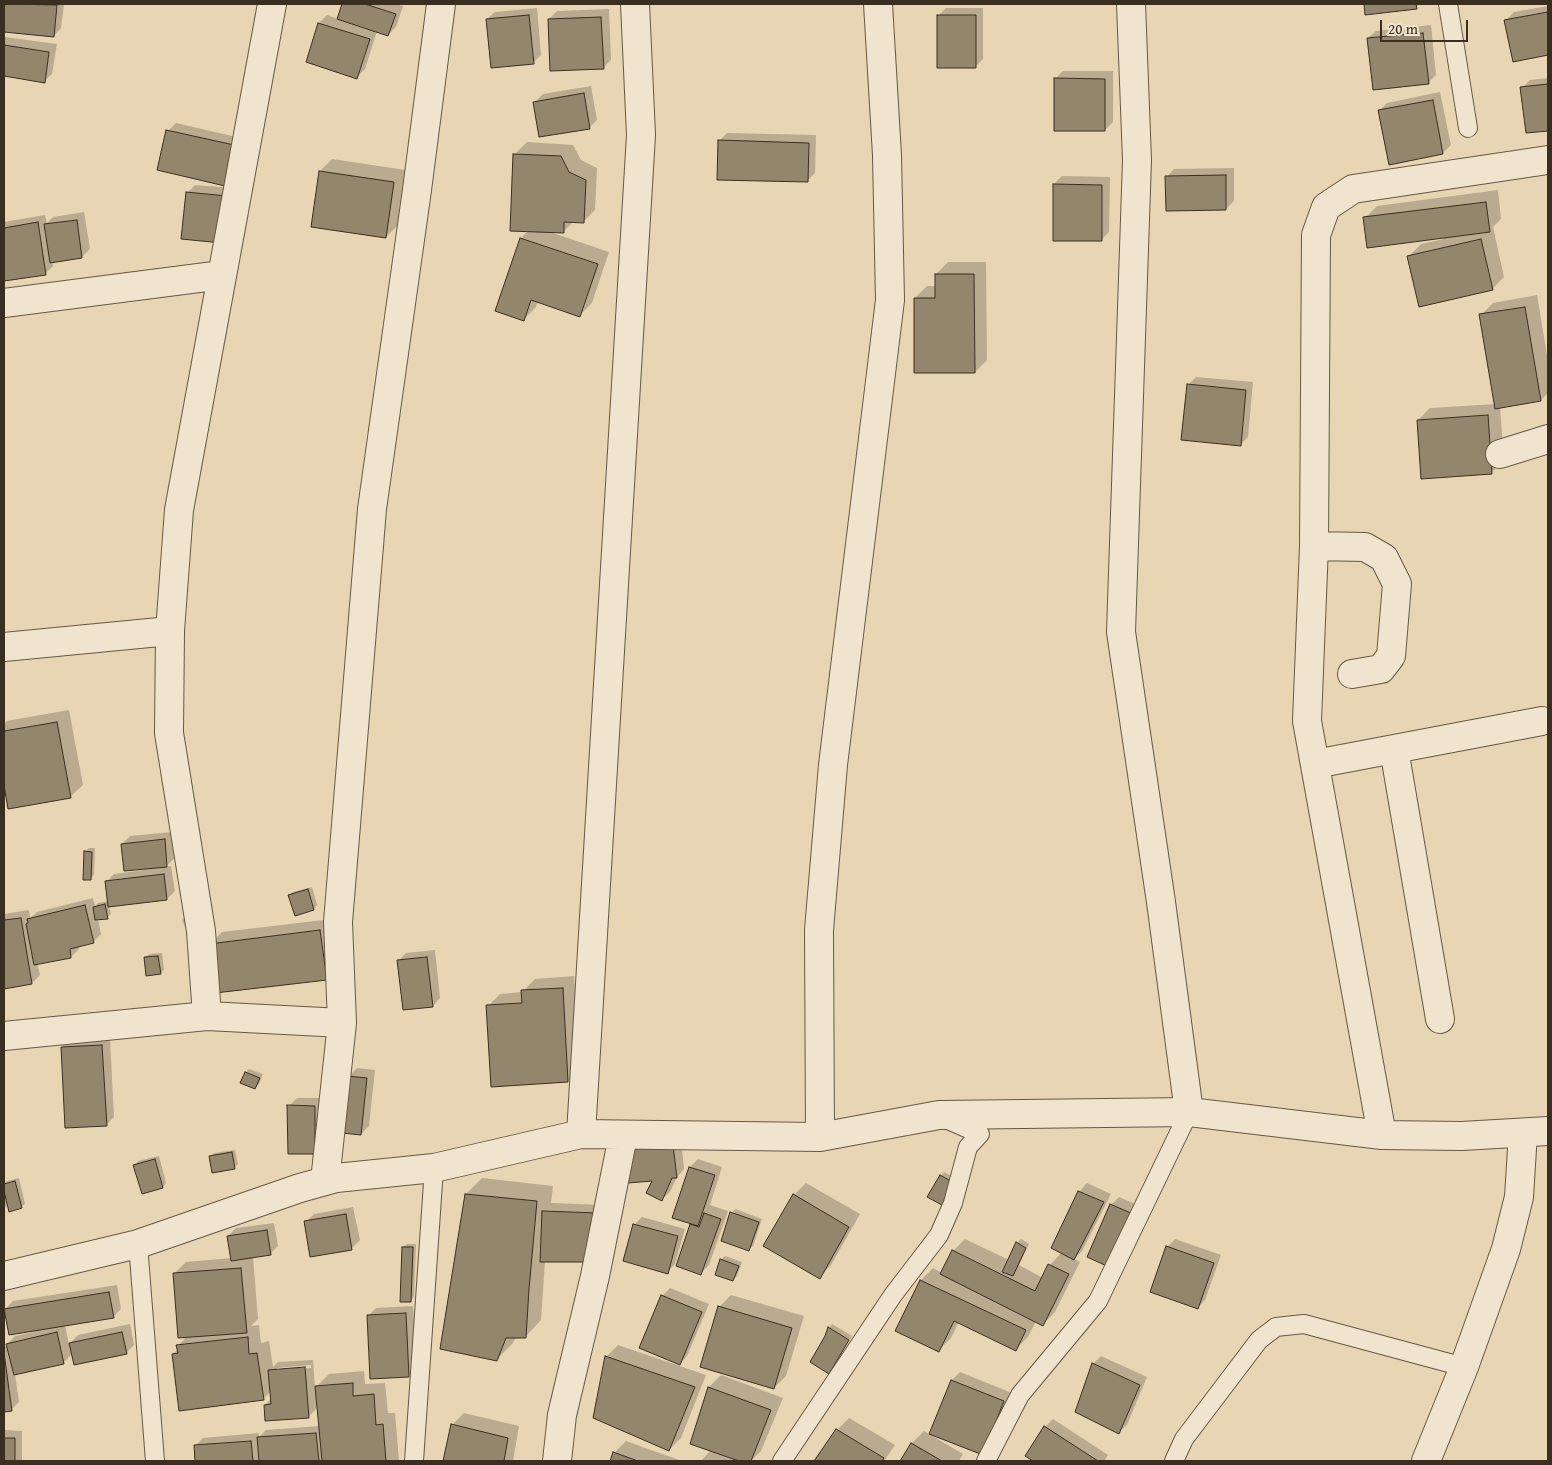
<!DOCTYPE html>
<html>
<head>
<meta charset="utf-8">
<style>
	body { margin:0 }
	#map { position:relative; width:1552px; height:1465px; overflow:hidden; background:#e8d5b4; font-family:"Gentium Book Plus",serif }
	canvas { display:block }
	.frame { position:absolute; inset:0; border:5px solid #3a2e20; pointer-events:none }
	.scale { position:absolute; left:1380px; top:20px; width:88px; height:22px; box-sizing:border-box; border:2px solid #3a2e20; border-top:0; padding-left:6px; font-size:15px; line-height:18px; white-space:nowrap; color:#3a2e20; -webkit-text-stroke:4px #f0e4ce; paint-order:stroke }
</style>
</head>
<body>
<div id="map">
<canvas width="1552" height="1465"></canvas>
<div class="frame"></div>
<div class="scale">20 m</div>
</div>
<script>
const context = document.querySelector('canvas').getContext('2d');
context.lineJoin = 'round';
function fillPath(path, color) {
  context.fillStyle = color;
  context.fill(path, 'evenodd');
}
function shape(rows) {
  const path = new Path2D();
  for (const r of rows) {
    path.moveTo(r[0], r[1]);
    for (let i = 2; i < r.length; i += 2) path.lineTo(r[i], r[i + 1]);
  }
  return path;
}
function trace(path, color, width, dash) {
  context.strokeStyle = color;
  context.lineWidth = width;
  context.lineCap = dash ? 'butt' : 'round';
  context.setLineDash(dash || []);
  context.stroke(path);
}
fillPath(shape([
	[4,4,64,4,61,28,54,36,4,31],
	[343,4,395,4,403,6,396,27,388,35,377,31,365,69,357,77,308,61,319,23,327,15,338,19],
	[1365,4,1420,4,1416,7,1366,14],
	[1548,6,1548,54,1514,60,1506,20,1514,12],
	[537,8,541,55,533,63,487,19,495,12],
	[946,8,983,8,983,59,975,67,938,16],
	[609,9,611,60,603,68,549,19,557,11],
	[1431,25,1436,75,1428,83,1368,38,1376,31],
	[5,37,57,44,52,74,44,81,4,75,4,38],
	[1063,71,1113,71,1113,122,1105,130,1055,79],
	[1548,78,1548,129,1527,132,1522,88,1530,80],
	[591,86,597,120,589,128,535,102,543,94],
	[1440,92,1451,145,1443,153,1390,163,1379,111,1387,103],
	[176,123,241,138,232,177,168,131],
	[727,133,816,135,815,173,807,181,719,141],
	[527,142,573,145,581,160,597,168,595,210,583,222,574,221,563,232,550,232,609,252,592,303,580,315,538,301,536,307,524,319,521,238,529,230,515,154],
	[332,159,405,170,398,225,386,237,320,171],
	[1234,168,1234,201,1226,209,1167,177,1174,169],
	[1062,176,1110,177,1109,232,1101,240,1054,184],
	[195,185,234,188,230,233,187,193],
	[1498,190,1501,219,1493,227,1504,277,1492,289,1409,256,1421,244,1444,239,1443,237,1365,218,1377,206],
	[84,212,90,249,82,257,52,261,53,266,45,274,4,280,4,222,45,215,47,223,53,217],
	[948,262,986,262,987,360,975,372,915,298,927,286,936,286,936,274],
	[1537,295,1548,361,1548,393,1541,400,1500,407,1504,461,1491,473,1418,420,1430,408,1496,404,1481,315,1493,303],
	[1196,377,1253,382,1248,437,1240,445,1188,385],
	[69,710,83,785,70,797,9,808,4,779,4,724,7,721],
	[172,832,175,858,165,867,171,866,175,891,167,899,109,906,111,914,107,917,98,919,101,934,93,942,78,946,79,949,71,957,37,963,40,975,32,983,4,988,4,914,29,910,30,918,37,912,93,898,95,906,98,903,109,901,106,882,114,874,144,870,144,868,122,844,130,836],
	[89,848,95,848,94,875,90,879,85,852],
	[312,887,317,905,314,909,296,914,290,895,293,892],
	[186,916,195,927,187,931,182,920],
	[332,919,338,966,326,978,210,944,222,932],
	[435,950,440,998,433,1006,398,961,406,953],
	[162,953,164,970,160,973,145,958,149,954],
	[574,976,580,1069,568,1081,488,1006,500,994,523,992,523,991,535,979],
	[110,1038,114,1117,106,1125,62,1047,70,1039],
	[357,1068,375,1070,369,1126,361,1134,349,1076],
	[249,1069,263,1074,259,1084,255,1088,242,1083,246,1072],
	[297,1098,322,1098,315,1153,289,1106],
	[681,1138,684,1169,677,1177,670,1192,662,1199,654,1179,626,1151,634,1143],
	[235,1150,238,1164,234,1168,210,1157,214,1153],
	[159,1156,166,1183,163,1187,142,1192,135,1165,138,1161],
	[698,1159,722,1167,710,1205,728,1211,709,1265,701,1273,677,1265,692,1223,690,1167],
	[944,1172,957,1179,942,1204,941,1176],
	[19,1178,25,1204,21,1207,8,1204,4,1209,4,1192,6,1191,6,1189,4,1189,4,1184,7,1181],
	[482,1178,553,1186,551,1203,605,1205,545,1261,541,1320,525,1337,516,1337,513,1343,497,1359,466,1194],
	[806,1183,860,1214,831,1265,819,1277,794,1195],
	[1087,1183,1111,1194,1082,1251,1074,1259,1080,1262,1055,1312,1043,1324,1036,1321,1028,1337,1016,1349,959,1322,951,1338,939,1350,897,1330,921,1280,933,1268,942,1273,953,1251,965,1239,1009,1260,1017,1243,1021,1239,1029,1244,1019,1265,1043,1278,1050,1265,1062,1252,1052,1248,1080,1191],
	[1119,1197,1140,1206,1117,1258,1111,1205],
	[353,1207,360,1240,352,1248,306,1222,314,1214],
	[735,1209,762,1219,753,1246,749,1249,732,1213],
	[642,1217,685,1229,675,1264,667,1272,634,1225],
	[274,1223,278,1246,270,1254,253,1257,258,1319,251,1326,259,1325,261,1343,269,1341,273,1367,278,1362,313,1360,315,1388,329,1374,364,1371,365,1384,385,1383,388,1413,395,1413,399,1461,197,1461,195,1446,203,1438,259,1433,259,1437,266,1430,320,1426,318,1407,309,1416,265,1405,272,1398,271,1391,263,1399,173,1354,178,1349,178,1346,187,1336,174,1274,186,1262,232,1258,228,1236,236,1228],
	[311,1365,311,1368,277,1370,277,1368],
	[1175,1239,1221,1255,1205,1300,1197,1308,1167,1247],
	[407,1244,416,1244,414,1297,410,1301,403,1247],
	[725,1256,742,1262,737,1276,733,1280,721,1260],
	[117,1285,121,1309,113,1317,65,1325,69,1344,78,1335,130,1324,134,1345,126,1353,73,1353,64,1362,15,1374,19,1402,11,1410,4,1411,4,1347,8,1346,7,1344,15,1336,34,1332,33,1330,5,1309,13,1301],
	[670,1288,709,1304,687,1356,680,1364,662,1296],
	[731,1295,804,1316,786,1376,774,1388,719,1307],
	[413,1306,417,1368,409,1376,368,1316,376,1308],
	[832,1324,852,1336,828,1373,826,1337,829,1328],
	[618,1345,706,1375,681,1438,669,1450,606,1357],
	[1101,1356,1147,1377,1127,1425,1119,1432,1093,1364],
	[960,1372,1012,1393,991,1446,930,1433,952,1380],
	[721,1375,783,1398,761,1451,751,1461,701,1461,711,1450,709,1387],
	[464,1413,519,1426,513,1461,445,1461,452,1425],
	[849,1418,895,1445,884,1461,815,1461,837,1430],
	[1053,1419,1108,1455,1104,1461,1035,1461,1026,1455,1045,1427],
	[4,1430,22,1431,22,1461,4,1461],
	[924,1431,963,1454,959,1461,901,1461,912,1443],
	[626,1441,682,1461,611,1461,614,1453]
]), '#0003');
const building = shape([
	[4,4,57,5,54,37,4,32,4,4],
	[342,4,365,4,396,14,388,36,337,19,342,4],
	[1364,4,1416,4,1417,9,1365,15,1364,4],
	[1548,12,1548,55,1513,62,1504,20,1548,12],
	[529,15,534,64,491,68,486,19,529,15],
	[937,15,976,15,976,68,937,68,937,15],
	[601,17,604,69,550,71,548,19,601,17],
	[318,23,370,39,357,79,306,62,318,23],
	[1423,33,1429,84,1373,90,1367,38,1423,33],
	[4,45,49,52,45,83,4,76,4,45],
	[1054,78,1105,79,1105,131,1054,131,1054,78],
	[1548,84,1548,131,1526,133,1520,87,1548,84],
	[584,93,590,129,539,137,533,102,584,93],
	[1433,100,1443,154,1389,165,1378,110,1433,100],
	[166,130,234,145,225,186,157,170,166,130],
	[718,140,809,143,808,182,717,180,718,140],
	[513,154,561,156,569,172,586,180,584,223,564,222,564,233,510,231,513,154],
	[319,171,394,182,386,238,311,227,319,171],
	[1226,175,1226,210,1166,211,1165,176,1226,175],
	[1053,184,1102,185,1102,241,1053,241,1053,184],
	[186,192,227,196,222,243,181,239,186,192],
	[1486,202,1490,232,1367,248,1363,217,1486,202],
	[77,220,82,258,50,263,44,224,77,220],
	[38,222,46,275,4,281,4,228,38,222],
	[520,238,598,264,580,317,531,300,524,321,495,311,520,238],
	[1481,239,1493,290,1419,307,1407,256,1481,239],
	[935,274,974,274,975,373,914,373,914,298,935,298,935,274],
	[1525,307,1541,401,1495,409,1479,314,1525,307],
	[1187,384,1246,390,1241,446,1181,440,1187,384],
	[1488,415,1492,474,1421,479,1417,420,1488,415],
	[57,722,71,798,8,809,4,785,4,731,57,722],
	[165,839,167,867,124,871,121,844,165,839],
	[84,851,92,852,91,880,83,880,84,851],
	[164,874,167,900,108,907,105,881,164,874],
	[308,889,314,910,295,916,288,895,308,889],
	[105,904,108,919,95,920,93,907,105,904],
	[85,905,94,943,70,949,71,958,34,965,26,924,28,923,27,919,85,905],
	[21,918,32,984,4,989,4,920,21,918],
	[320,930,327,980,215,993,209,944,320,930],
	[158,956,161,974,146,976,144,957,158,956],
	[427,957,433,1007,403,1010,397,960,427,957],
	[563,988,568,1082,491,1087,486,1005,522,1003,521,990,563,988],
	[102,1045,107,1126,65,1128,61,1047,102,1045],
	[245,1072,260,1078,255,1089,240,1083,245,1072],
	[347,1076,367,1078,361,1135,342,1133,347,1076],
	[287,1105,315,1106,315,1154,288,1154,287,1105],
	[673,1145,677,1178,672,1178,662,1201,646,1193,652,1181,628,1183,624,1150,673,1145],
	[232,1152,235,1169,212,1173,209,1156,232,1152],
	[155,1159,163,1188,142,1194,133,1165,155,1159],
	[689,1167,715,1175,698,1226,672,1218,689,1167],
	[940,1175,954,1183,942,1205,927,1197,940,1175],
	[15,1181,22,1208,9,1212,4,1191,4,1184,15,1181],
	[1078,1191,1104,1202,1074,1260,1051,1248,1078,1191],
	[465,1194,537,1201,529,1289,526,1338,506,1338,497,1361,440,1349,465,1194],
	[793,1194,849,1227,820,1279,763,1246,793,1194],
	[1110,1204,1133,1214,1109,1267,1087,1257,1110,1204],
	[542,1211,598,1213,594,1262,540,1262,542,1211],
	[730,1212,759,1222,749,1251,721,1241,730,1212],
	[704,1213,721,1219,701,1275,676,1266,690,1224,699,1227,704,1213],
	[346,1214,352,1250,310,1257,304,1221,346,1214],
	[633,1224,678,1236,668,1274,623,1261,633,1224],
	[267,1230,271,1255,231,1261,227,1236,267,1230],
	[1016,1242,1026,1248,1013,1276,1002,1272,1016,1242],
	[1166,1246,1214,1263,1198,1309,1150,1292,1166,1246],
	[402,1247,413,1247,411,1302,400,1302,402,1247],
	[952,1250,1035,1291,1048,1264,1069,1274,1043,1326,940,1274,952,1250],
	[720,1259,739,1266,733,1281,715,1275,720,1259],
	[241,1268,247,1333,178,1338,173,1273,241,1268],
	[920,1280,1026,1330,1016,1351,954,1321,939,1352,895,1331,920,1280],
	[109,1292,114,1318,9,1335,4,1309,109,1292],
	[661,1295,702,1312,680,1365,639,1348,661,1295],
	[718,1306,792,1328,774,1389,700,1367,718,1306],
	[406,1313,409,1377,370,1379,367,1315,406,1313],
	[828,1327,849,1340,829,1374,810,1362,825,1336,828,1327],
	[57,1332,64,1364,14,1375,6,1344,57,1332],
	[122,1332,127,1354,74,1365,69,1343,122,1332],
	[248,1337,249,1354,257,1353,264,1400,179,1411,172,1354,178,1353,176,1345,248,1337],
	[4,1353,12,1411,4,1412,4,1353],
	[605,1356,695,1387,669,1451,593,1418,605,1356],
	[1092,1363,1140,1385,1119,1434,1075,1412,1092,1363],
	[305,1367,309,1418,265,1421,264,1405,271,1404,268,1370,305,1367],
	[951,1380,1004,1401,983,1455,929,1434,951,1380],
	[353,1383,353,1396,374,1394,376,1425,383,1424,386,1461,322,1461,315,1386,353,1383],
	[708,1387,771,1410,751,1461,739,1461,690,1444,708,1387],
	[451,1424,508,1438,504,1461,443,1461,451,1424],
	[1044,1426,1098,1461,1033,1461,1025,1456,1044,1426],
	[836,1429,884,1458,882,1461,814,1461,836,1429],
	[316,1433,319,1461,259,1461,257,1437,316,1433],
	[4,1438,15,1438,15,1461,4,1461,4,1438],
	[251,1441,253,1461,195,1461,194,1445,251,1441],
	[911,1443,942,1461,900,1461,911,1443],
	[613,1452,638,1461,610,1461,613,1452]
]);
fillPath(building, '#94856d');
trace(building, '#3a2e20', 1);
const service = shape([
	[1448,4,1468,128],
	[138,1244,155,1461],
	[414,1461,434,1168],
	[782,1461,893,1295,939,1235,953,1203,968,1147,980,1134,946,1119],
	[986,1461,1020,1395,1098,1301,1189,1112],
	[1174,1461,1184,1439,1259,1340,1276,1327,1304,1324,1464,1367]
]);
const minor = shape([
	[1131,4,1137,160,1121,632,1161,902,1189,1112],
	[4,303,222,275],
	[1500,454,1548,439],
	[1314,546,1365,547,1384,558,1397,584,1391,656,1381,669,1352,674],
	[4,647,170,631],
	[1394,749,1440,1019],
	[1315,764,1542,721],
	[207,1016,201,931,169,733,170,631,179,510,272,4],
	[4,1036,207,1016,342,1023],
	[581,1134,641,135,635,4],
	[1382,1135,1307,721,1314,546,1316,235,1326,207,1353,189,1548,160],
	[820,1137,819,930,833,765,890,300,887,155,878,4],
	[325,1181,342,1023,338,922,372,509,417,190,441,4],
	[4,1276,138,1244,300,1188,336,1178,434,1168,581,1134,820,1137,939,1115,1189,1112,1382,1135,1462,1136,1548,1131],
	[557,1461,562,1415,595,1276,623,1136],
	[1426,1461,1464,1367,1506,1249,1519,1197,1523,1133]
]);
trace(service, '#665845', 20);
trace(minor, '#665845', 30);
trace(service, '#f0e4ce', 18);
trace(minor, '#f0e4ce', 28);
</script>
</body>
</html>
